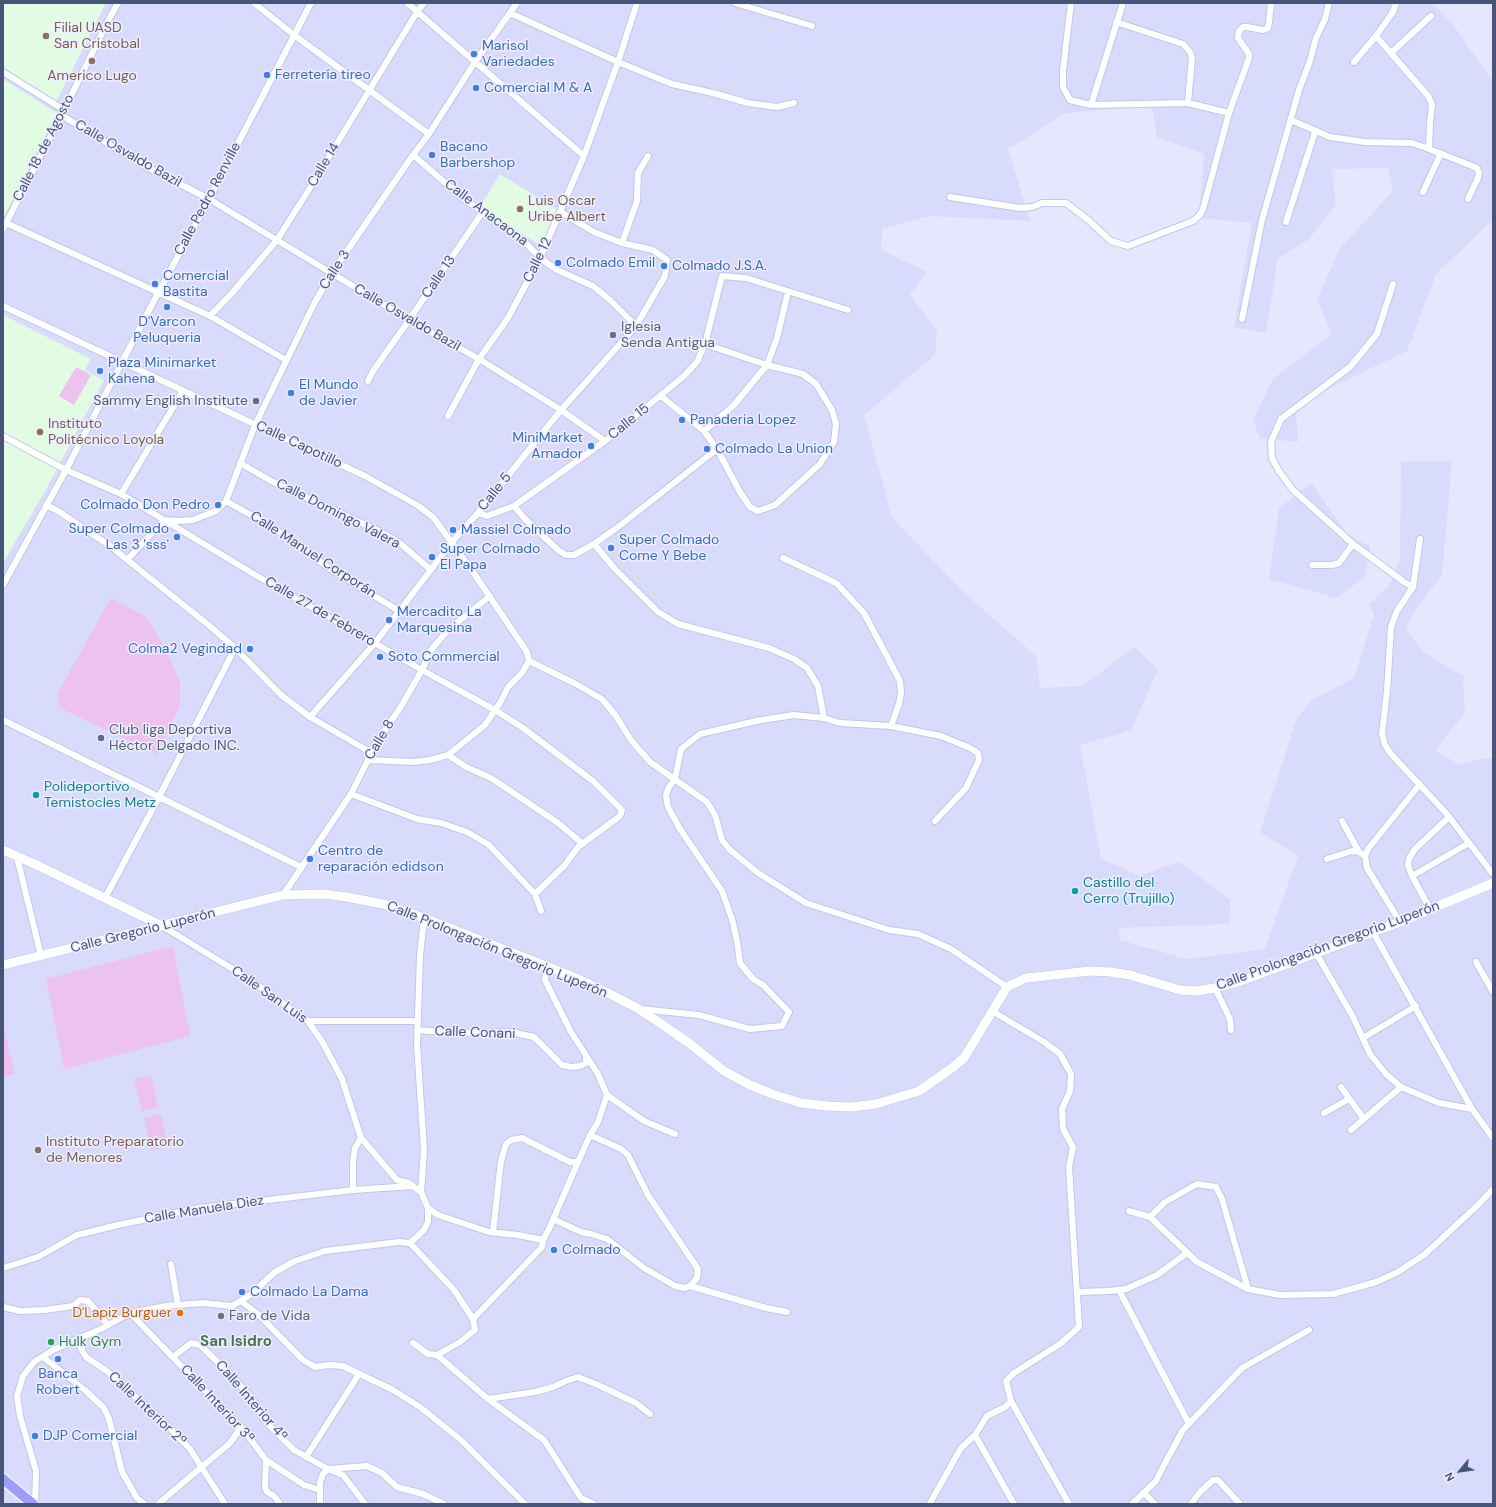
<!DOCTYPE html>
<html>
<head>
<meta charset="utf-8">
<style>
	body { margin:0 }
	#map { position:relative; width:1496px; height:1507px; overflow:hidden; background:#e6e6fe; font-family:"DM Sans",sans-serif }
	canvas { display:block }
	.frame { position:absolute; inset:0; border:4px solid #47557b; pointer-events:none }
	.north { position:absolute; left:1440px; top:1451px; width:40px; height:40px; -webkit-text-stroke:3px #eef; paint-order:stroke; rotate:241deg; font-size:11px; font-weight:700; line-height:16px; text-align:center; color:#47557b }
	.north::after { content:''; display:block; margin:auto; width:14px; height:18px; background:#47557b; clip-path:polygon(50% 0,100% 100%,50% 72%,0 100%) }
</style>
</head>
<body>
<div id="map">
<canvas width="1496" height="1507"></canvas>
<div class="frame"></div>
<div class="north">N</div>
</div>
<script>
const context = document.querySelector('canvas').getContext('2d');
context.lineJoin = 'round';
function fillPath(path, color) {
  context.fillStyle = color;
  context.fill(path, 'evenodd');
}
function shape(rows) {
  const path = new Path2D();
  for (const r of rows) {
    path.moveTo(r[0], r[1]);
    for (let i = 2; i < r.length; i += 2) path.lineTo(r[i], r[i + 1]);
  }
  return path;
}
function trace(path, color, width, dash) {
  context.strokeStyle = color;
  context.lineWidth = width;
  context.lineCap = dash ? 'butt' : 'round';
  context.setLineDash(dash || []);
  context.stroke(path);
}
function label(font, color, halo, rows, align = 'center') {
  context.font = font + ' "DM Sans",sans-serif';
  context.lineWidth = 3;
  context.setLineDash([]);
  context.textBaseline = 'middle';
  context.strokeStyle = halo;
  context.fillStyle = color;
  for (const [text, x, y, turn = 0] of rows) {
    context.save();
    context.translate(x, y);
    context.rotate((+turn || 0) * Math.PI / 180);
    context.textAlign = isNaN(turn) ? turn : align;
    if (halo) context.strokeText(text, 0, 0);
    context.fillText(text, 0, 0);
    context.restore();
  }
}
fillPath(shape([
	[3,3,1431,3,1452,23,1493,82,1493,220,1436,274,1407,351,1328,389,1296,413,1298,442,1260,438,1253,420,1273,379,1332,334,1317,299,1341,247,1393,191,1388,168,1332,169,1336,205,1308,240,1278,258,1266,333,1234,327,1252,223,1199,218,1204,154,1157,137,1152,106,1066,113,1008,149,1030,221,930,216,883,228,881,250,927,272,910,294,937,331,935,355,864,415,892,517,961,590,1036,656,1040,688,1083,686,1134,647,1158,670,1131,730,1080,745,1101,858,1139,876,1179,862,1231,900,1229,924,1119,928,1120,940,1186,959,1265,949,1298,856,1260,832,1297,718,1313,699,1354,678,1374,615,1369,604,1389,586,1400,559,1401,461,1452,461,1442,575,1416,609,1406,629,1422,651,1463,676,1465,713,1435,750,1458,764,1493,757,1493,1504,3,1504],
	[1311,483,1349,537,1370,546,1365,577,1336,598,1269,579,1279,508]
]), '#d9dbfc');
fillPath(shape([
	[3,3,106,3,56,102,3,68],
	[3,79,57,113,3,219],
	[500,174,561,212,540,245,480,207],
	[3,315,91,359,85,370,104,380,49,484,3,563]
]), '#e2fbe3');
fillPath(shape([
	[76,367,91,375,74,405,59,396],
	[111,598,146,617,166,650,180,683,180,705,157,754,64,710,59,705,57,697,60,689],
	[173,946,190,1036,64,1069,46,979],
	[3,1025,15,1074,3,1077],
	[151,1075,158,1107,142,1112,134,1079],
	[161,1114,168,1147,151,1150,144,1118]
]), '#edc2ee');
const street = shape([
	[254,3,294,35,429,134],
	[407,3,584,156],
	[735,3,812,26],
	[1396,3,1393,12,1376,36,1429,97,1432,105,1430,123,1429,149,1477,168,1479,173,1478,178,1468,199],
	[510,13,618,62,672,84,713,93,748,103,777,107,794,103],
	[1116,22,1183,44,1186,47,1190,52,1192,57,1188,103],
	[1391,53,1431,16],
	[1354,62,1376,36],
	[3,72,64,110],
	[1091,105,1123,3],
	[1229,113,1249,58,1249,54,1238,38,1239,31,1243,27,1247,27,1263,30,1266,29,1268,28,1269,22,1271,3],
	[61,115,147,167,209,199,409,320,479,359,561,410,605,441],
	[1291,120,1330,137,1365,142,1412,143,1429,149],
	[413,155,464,199,525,242,540,258,557,270,593,286,610,300,636,326],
	[1423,192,1441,153],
	[950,197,1020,208,1032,207,1042,203,1066,203,1087,219,1111,241,1128,246,1193,221,1200,215,1203,209,1229,113,1188,103,1091,105,1070,100,1063,87,1063,70,1071,3],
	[1286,222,1315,132],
	[6,223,210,316,286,360],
	[3,229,64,110,109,19,118,3],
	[622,243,637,201,638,173,648,156],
	[1393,284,1377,334,1350,367,1281,419,1271,442,1272,458,1279,471,1293,490,1353,544,1404,582,1413,587],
	[3,306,365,476,417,505,433,517,471,569,527,652,529,661],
	[210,316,232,293,277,240,308,191,417,12,424,3],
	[1242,319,1262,220,1299,90,1310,61,1316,38,1325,19,1329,3],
	[368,381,373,371,409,320,482,213],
	[661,396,704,431,717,449,740,492,750,507,758,511,775,505,820,464,834,442,836,424,832,410,816,384,803,374,767,365,705,344],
	[448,416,479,359,508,318,540,258,584,156,618,62,637,3],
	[704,431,733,406,767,365,777,338,788,292],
	[3,436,66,470,121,494,257,576,422,670,495,710,523,728,593,781,622,810,620,816,578,847,564,866,535,894],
	[240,463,273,482,383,533,401,544,431,570],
	[121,494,183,391],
	[226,501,256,518,287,537,329,568,399,611],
	[46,505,58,511,110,546,211,627,235,648,281,695,310,717,370,752],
	[514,506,525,519,558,550,566,555,574,555,594,544,618,527,717,449],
	[478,513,487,516,514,506,605,441,684,376,697,362,705,344,722,276,746,278,848,310],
	[1420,539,1413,587,1397,611,1391,627,1387,691,1382,734,1385,745,1391,754,1446,813,1493,874],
	[594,544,615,569,658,612,678,624,769,648,794,659,807,668,818,686,824,718],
	[783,558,836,583,864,613,900,681,901,693,899,704,891,726],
	[127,560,164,520,180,521,193,520,216,511,226,501,255,425,314,304,331,274,413,155,429,134,475,62,517,3],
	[1312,565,1332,565,1339,563,1353,544],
	[3,585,66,470,158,293,209,199,311,3],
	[529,661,574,683,602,699,616,716,631,740,650,762,707,802,715,815,722,840,729,849,758,873,806,903,889,930,918,934,951,949,1007,987],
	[310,717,375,643,452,542,478,513,561,410,636,326,665,276,667,260,653,250,622,243,594,232,561,212],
	[3,720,301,867],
	[448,755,466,767,491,778,521,798,558,823,583,844],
	[368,760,413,762,430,760,448,755,485,725,500,703,508,687,522,673,529,661],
	[351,794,417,819,441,823,467,832,489,845,535,894,541,911],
	[1342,821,1359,852],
	[17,857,41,956],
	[1327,859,1352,851,1359,852,1365,856],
	[1412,876,1469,843],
	[283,895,351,794,368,760,370,752,400,708,422,670,431,650,448,630,490,596],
	[105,898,159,797,235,648],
	[1430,909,1412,876,1408,865,1409,859,1415,849,1449,817],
	[1400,922,1367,868,1365,856,1368,849,1420,784],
	[162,926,246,977,308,1021,323,1043,342,1079,361,1138,397,1180,409,1183,421,1192,428,1208,438,1215,489,1232,518,1235,543,1240],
	[1373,932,1472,1109,1493,1138],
	[1316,953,1353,1017,1370,1054,1386,1074,1401,1087,1439,1103,1472,1109],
	[1476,962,1493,992],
	[549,968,546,972,545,980,571,1032,598,1074,607,1095,644,1121,675,1134],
	[1215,988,1230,1019,1231,1030],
	[640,1009,699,1015,750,1029,782,1026,789,1012,763,985,753,979,740,963,737,941,732,919,722,891,680,829,668,807,666,795,669,787,675,779,681,749,700,734,761,720,794,715,824,718,840,723,891,726,941,736,970,748,978,753,979,760,966,788,935,821],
	[308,1021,418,1021],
	[417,1030,458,1033,511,1032,534,1037,562,1065,572,1067,580,1066,586,1063,586,1057],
	[1363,1038,1416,1006],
	[1341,1087,1364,1119],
	[1324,1113,1349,1099],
	[1351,1130,1401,1087],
	[353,1190,353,1162,355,1148,361,1138],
	[421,1192,424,1149,417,1045,420,956,424,918],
	[1129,1211,1150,1217,1197,1262,1248,1289,1280,1295,1333,1294,1376,1282,1396,1273,1424,1255,1478,1205,1493,1189],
	[1150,1217,1165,1202,1197,1184,1216,1187,1222,1199,1248,1289],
	[553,1219,581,1232,591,1234,607,1239,644,1268,675,1286,685,1288,690,1286,697,1278,698,1269,648,1195,628,1155,621,1149,590,1135],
	[493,1232,501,1161,506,1144,511,1140,522,1138,570,1162,578,1162,590,1135,598,1122,607,1095],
	[410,1243,424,1230,428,1222,428,1208],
	[171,1264,178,1305],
	[3,1268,38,1257,77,1235,118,1225,199,1208,353,1190,412,1186],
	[690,1286,766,1308,787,1312],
	[1119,1290,1189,1424],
	[1077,1292,1109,1291,1126,1289,1157,1275,1187,1253],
	[241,1301,259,1315,303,1360,315,1367,329,1365,343,1366,393,1390,420,1407,461,1440,525,1504],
	[3,1307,20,1311,45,1310,73,1306,80,1300,88,1301,108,1325],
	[130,1313,245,1432,266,1460,265,1487,267,1492,274,1496,280,1504],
	[473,1319,542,1247,543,1240,549,1229,578,1162],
	[76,1340,86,1357,108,1372,166,1424,190,1449,225,1504],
	[437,1355,488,1399,544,1440,581,1498,594,1504],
	[43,1357,86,1391,104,1408,109,1419,122,1472,137,1498,144,1504],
	[173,1357,191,1343,200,1345,227,1371,251,1397,266,1422,294,1450,328,1469,343,1475,365,1504],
	[488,1399,535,1392,553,1387,566,1381,578,1377,598,1385,636,1403,650,1414],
	[1011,1401,1069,1504],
	[975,1435,1014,1504],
	[306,1457,359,1374],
	[266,1460,304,1485,320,1490],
	[329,1469,367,1466,382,1473,397,1487,423,1494,444,1504],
	[1144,1493,1155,1504],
	[35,1504,36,1471,20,1416,17,1396,23,1376,34,1362,55,1349,103,1328,130,1313,166,1306,202,1303,232,1306,250,1295,275,1272,295,1261,325,1251,399,1242,410,1243,454,1290,473,1319,475,1330,460,1342,437,1355,428,1354,413,1343],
	[158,1504,230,1443,241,1427],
	[320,1504,320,1482,323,1474,328,1469],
	[931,1504,930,1503,961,1448,975,1435,987,1416,1005,1407,1011,1401,1006,1381,1014,1373,1060,1344,1079,1327,1069,1167,1073,1147,1063,1129,1062,1109,1070,1091,1071,1074,1060,1054,1044,1042,992,1011],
	[1132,1504,1156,1481,1165,1463,1183,1430,1242,1368,1309,1330],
	[1191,1504,1200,1492,1213,1480,1218,1480,1240,1504]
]);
const secondary = shape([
	[3,850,39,866,162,926],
	[3,965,283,895,323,894,347,897,383,904,424,918,576,978,608,993,637,1008,657,1021,689,1043,724,1071,750,1085,772,1094,801,1103,827,1106,851,1107,876,1104,919,1091,952,1068,964,1058,1007,987,1026,978,1090,971,1110,972,1130,975,1180,990,1196,991,1215,988,1238,982,1400,922,1493,883]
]);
const primary = shape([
	[3,1479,33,1504]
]);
trace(street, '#c2c7e7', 8);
trace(secondary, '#bfc6ec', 10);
trace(primary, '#fff', 12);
trace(street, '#fff', 6);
trace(secondary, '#fff', 9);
trace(primary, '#9d9cff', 10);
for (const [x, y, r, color] of [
	[46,36,4,"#8d6e63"],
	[474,54,4,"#3f7fe0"],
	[92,61,4,"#8d6e63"],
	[267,75,4,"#3f7fe0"],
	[476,88,4,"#3f7fe0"],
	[432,155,4,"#3f7fe0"],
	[520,209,4,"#8d6e63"],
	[558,263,4,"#3f7fe0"],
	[664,266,4,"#3f7fe0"],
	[155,284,4,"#3f7fe0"],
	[167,307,4,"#3f7fe0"],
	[613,335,4,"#6b7280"],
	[100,371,4,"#3f7fe0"],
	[291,393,4,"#3f7fe0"],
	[256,401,4,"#5c6f8a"],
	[682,420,4,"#3f7fe0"],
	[40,432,4,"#8d6e63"],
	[591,446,4,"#3f7fe0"],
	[707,449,4,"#3f7fe0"],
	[218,505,4,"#3f7fe0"],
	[453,530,4,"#3f7fe0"],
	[177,537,4,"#3f7fe0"],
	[611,548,4,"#3f7fe0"],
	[432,557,4,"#3f7fe0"],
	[389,620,4,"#3f7fe0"],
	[250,649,4,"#3f7fe0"],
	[380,657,4,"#3f7fe0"],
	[101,738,4,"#5c6f8a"],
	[36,795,4,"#0f9aa8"],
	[310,859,4,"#3f7fe0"],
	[1075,891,4,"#0f9aa8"],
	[38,1150,4,"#8d6e63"],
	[554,1250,4,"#3f7fe0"],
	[242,1292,4,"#3f7fe0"],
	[180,1313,4,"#e8710a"],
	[221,1316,4,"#6b7280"],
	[51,1342,4,"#2e9e5b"],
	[58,1359,4,"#3f7fe0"],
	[35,1436,4,"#3f7fe0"]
]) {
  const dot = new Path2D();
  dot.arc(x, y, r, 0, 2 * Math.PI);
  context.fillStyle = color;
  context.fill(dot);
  trace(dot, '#eef', 1.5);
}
label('14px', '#785e54', '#eef', [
	["Filial UASD",54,28],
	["San Cristobal",54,44],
	["Americo Lugo",92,76,"center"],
	["Luis Oscar",528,201],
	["Uribe Albert",528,217],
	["Instituto",48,424],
	["Politécnico Loyola",48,440],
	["Instituto Preparatorio",46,1142],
	["de Menores",46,1158]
], 'left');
label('14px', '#366cbe', '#eef', [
	["Marisol",482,46],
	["Variedades",482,62],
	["Ferretería tireo",275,75],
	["Comercial M & A",484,88],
	["Bacano",440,147],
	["Barbershop",440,163],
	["Colmado Emil",566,263],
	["Colmado J.S.A.",672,266],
	["Comercial",163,276],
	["Bastita",163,292],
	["D'Varcon",167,322,"center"],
	["Peluqueria",167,338,"center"],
	["Plaza Minimarket",108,363],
	["Kahena",108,379],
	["El Mundo",299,385],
	["de Javier",299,401],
	["Panaderia Lopez",690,420],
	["MiniMarket",583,438,"right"],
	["Amador",583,454,"right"],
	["Colmado La Union",715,449],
	["Colmado Don Pedro",210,505,"right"],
	["Super Colmado",169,529,"right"],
	["Las 3 'sss'",169,545,"right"],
	["Massiel Colmado",461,530],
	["Super Colmado",619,540],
	["Come Y Bebe",619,556],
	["Super Colmado",440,549],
	["El Papa",440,565],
	["Mercadito La",397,612],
	["Marquesina",397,628],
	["Colma2 Vegindad",242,649,"right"],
	["Soto Commercial",388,657],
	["Centro de",318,851],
	["reparación edidson",318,867],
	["Colmado",562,1250],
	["Colmado La Dama",250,1292],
	["Banca",58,1374,"center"],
	["Robert",58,1390,"center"],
	["DJP Comercial",43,1436]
], 'left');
label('14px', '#47557b', '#eef', [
	["Calle 18 de Agosto",44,148,-63],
	["Calle Osvaldo Bazil",128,154,30],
	["Calle 14",324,165,-59],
	["Calle Pedro Renville",208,199,-62],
	["Calle Anacaona",486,213,37],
	["Calle 12",538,260,-64],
	["Calle 3",335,270,-57],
	["Calle 13",439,277,-56],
	["Calle Osvaldo Bazil",407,318,30],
	["Calle 15",629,422,-39],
	["Calle Capotillo",299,445,25],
	["Calle 5",495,492,-51],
	["Calle Domingo Valera",338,514,27],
	["Calle Manuel Corporán",313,555,33],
	["Calle 27 de Febrero",320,612,30],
	["Calle 8",380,740,-59],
	["Calle Gregorio Luperón",143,931,-14],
	["Calle Prolongación Gregorio Luperón",1328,946,-20],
	["Calle Prolongación Gregorio Luperón",497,950,22],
	["Calle San Luis",269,995,35],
	["Calle Conani",475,1033,2],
	["Calle Manuela Diez",204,1210,-9],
	["Calle Interior 4ª",251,1401,49],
	["Calle Interior 3ª",217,1404,47],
	["Calle Interior 2ª",147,1409,43]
]);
label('14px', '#5b616d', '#eef', [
	["Iglesia",621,327],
	["Senda Antigua",621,343],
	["Faro de Vida",229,1316]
], 'left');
label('14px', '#4e5e75', '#eef', [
	["Sammy English Institute",248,401],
	["Club liga Deportiva",109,730,"left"],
	["Héctor Delgado INC.",109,746,"left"]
], 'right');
label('14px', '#0d838f', '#eef', [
	["Polideportivo",44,787],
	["Temistocles Metz",44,803],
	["Castillo del",1083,883],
	["Cerro (Trujillo)",1083,899]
], 'left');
label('14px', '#c56008', '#eef', [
	["D'Lapiz Burguer",172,1313]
], 'right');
label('14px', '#27864d', '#eef', [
	["Hulk Gym",59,1342]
], 'left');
label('bold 15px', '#4a744c', '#eef', [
	["San Isidro",236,1342]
]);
</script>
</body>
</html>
